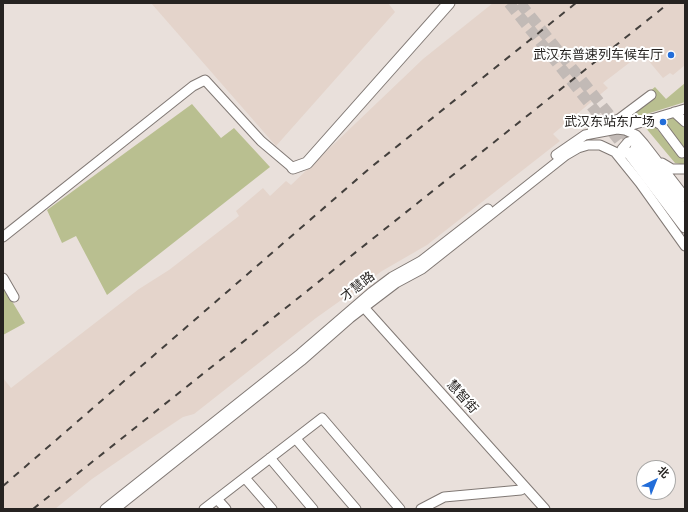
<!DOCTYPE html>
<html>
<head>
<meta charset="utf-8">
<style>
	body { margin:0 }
	#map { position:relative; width:688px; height:512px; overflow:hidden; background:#e9e0db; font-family:"Space Grotesk","Noto Sans SC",sans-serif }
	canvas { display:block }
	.frame { position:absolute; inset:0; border:4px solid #262321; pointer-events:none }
	.north { position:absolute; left:636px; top:460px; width:40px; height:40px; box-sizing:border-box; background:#fff; border:1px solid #a8a7a6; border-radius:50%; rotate:43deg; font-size:11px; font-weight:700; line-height:16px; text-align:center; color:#262321 }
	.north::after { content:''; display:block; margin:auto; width:14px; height:18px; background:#226dd9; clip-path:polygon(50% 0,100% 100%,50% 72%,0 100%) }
</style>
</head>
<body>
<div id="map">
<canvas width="688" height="512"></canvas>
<div class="frame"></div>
<div class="north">北</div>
</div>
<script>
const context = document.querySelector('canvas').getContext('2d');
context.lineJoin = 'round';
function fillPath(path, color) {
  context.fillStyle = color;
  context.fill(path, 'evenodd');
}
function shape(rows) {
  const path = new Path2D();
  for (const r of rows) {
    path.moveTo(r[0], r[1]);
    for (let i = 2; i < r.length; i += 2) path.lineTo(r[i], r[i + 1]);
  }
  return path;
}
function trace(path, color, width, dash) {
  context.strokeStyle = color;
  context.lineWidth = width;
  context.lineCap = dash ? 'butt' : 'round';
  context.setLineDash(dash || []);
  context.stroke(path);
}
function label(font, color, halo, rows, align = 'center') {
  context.font = font + ' "Space Grotesk","Noto Sans SC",sans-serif';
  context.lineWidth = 4;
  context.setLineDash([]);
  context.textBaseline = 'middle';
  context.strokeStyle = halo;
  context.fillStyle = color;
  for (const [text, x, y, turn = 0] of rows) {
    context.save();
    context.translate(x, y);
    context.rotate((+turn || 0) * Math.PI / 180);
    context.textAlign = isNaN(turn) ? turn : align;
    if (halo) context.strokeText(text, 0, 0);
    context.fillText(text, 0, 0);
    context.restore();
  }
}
fillPath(shape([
	[151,3,388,3,395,12,276,146],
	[493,3,685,3,685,65,673,75,670,73,663,78,642,53,603,83,608,88,553,134,560,141,427,245,382,271,316,318,194,414,183,417,153,437,92,479,55,509,3,509,3,378,11,388,139,289,169,270,239,216,236,211,263,188,270,196,286,181,291,185,423,59]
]), '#e4d4cb');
fillPath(shape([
	[685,83,685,102,637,117,636,112,655,97,650,91,655,87,666,99],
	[192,104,221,138,234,128,270,167,107,295,76,236,62,243,47,210],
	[672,117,679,120,685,128,685,149,665,125,666,119],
	[653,124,679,156,685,151,685,165,675,163,645,127],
	[3,286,25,323,3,335]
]), '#b9bf90');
trace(shape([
	[509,3,629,153],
	[520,3,636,148]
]), '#c2bab6', 11, [11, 5.5]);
const minor = shape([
	[674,112,685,122],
	[651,119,661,125,682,153],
	[619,129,685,109],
	[592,131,608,122,619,119,651,95],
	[556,155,585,135,617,129,625,130,636,135,644,144,685,197],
	[621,159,622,149,628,142,635,140,643,143],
	[662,163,672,169,685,169],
	[3,237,193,86,205,80,261,141,293,168],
	[3,278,14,297],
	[360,303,545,509],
	[296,439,356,509],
	[270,458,313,509],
	[245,478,272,509],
	[217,499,226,509],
	[105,509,300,354,372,292,392,277,421,261,488,209],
	[115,509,301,361,350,318,396,283,422,269,566,155,578,148,588,145,600,145,615,152,640,183,685,246],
	[204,509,322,418,400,509],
	[421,509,444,497,521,490]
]);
const major = shape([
	[636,148,685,212],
	[629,153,685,227],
	[293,168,307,163,449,3]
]);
trace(minor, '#817975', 11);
trace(major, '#817975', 13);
trace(minor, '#fff', 9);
trace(major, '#fff', 11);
trace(shape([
	[3,486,370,168,576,3],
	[33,509,669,3]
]), '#44403d', 2, [7, 7]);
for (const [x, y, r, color] of [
	[671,55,4,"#226dd9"],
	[663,122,4,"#226dd9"]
]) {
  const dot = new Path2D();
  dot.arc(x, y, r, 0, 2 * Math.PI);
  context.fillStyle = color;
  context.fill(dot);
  trace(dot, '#fff', 1.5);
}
label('13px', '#262321', '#fff', [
	["武汉东普速列车候车厅",663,55],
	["武汉东站东广场",655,122]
], 'right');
label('13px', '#262321', '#fff', [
	["才慧路",358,287,-38],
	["慧智街",462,397,48]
]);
</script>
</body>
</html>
